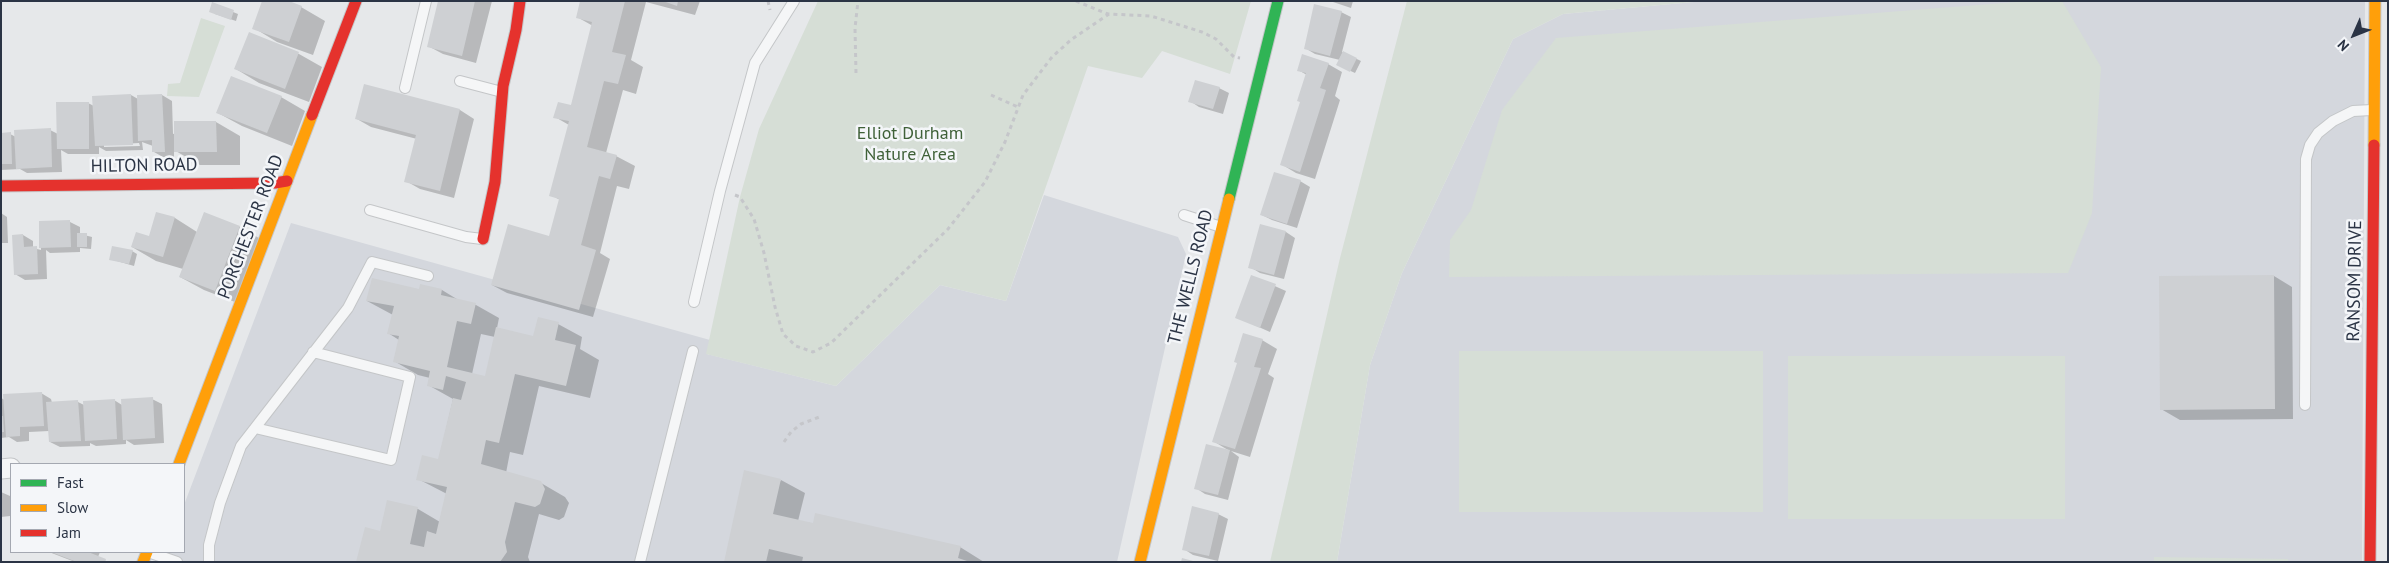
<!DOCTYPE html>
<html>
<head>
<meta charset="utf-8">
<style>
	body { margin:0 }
	#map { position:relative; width:2389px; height:563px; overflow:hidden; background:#e6e8ea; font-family:"PT Sans",sans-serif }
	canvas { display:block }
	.frame { position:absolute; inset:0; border:2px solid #2b3445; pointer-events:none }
	.legend { position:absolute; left:10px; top:463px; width:175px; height:90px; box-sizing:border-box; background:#f4f6f9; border:1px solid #a4a8b1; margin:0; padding:6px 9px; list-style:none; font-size:15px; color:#2b3445 }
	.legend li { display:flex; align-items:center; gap:10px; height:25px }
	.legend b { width:25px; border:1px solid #a4a8b1 }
	.north { position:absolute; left:2329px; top:10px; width:50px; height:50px; -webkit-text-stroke:4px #f4f6f9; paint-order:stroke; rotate:226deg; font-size:14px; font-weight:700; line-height:20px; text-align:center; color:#2b3445 }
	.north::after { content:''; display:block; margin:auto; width:18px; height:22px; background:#2b3445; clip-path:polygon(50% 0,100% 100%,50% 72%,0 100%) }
</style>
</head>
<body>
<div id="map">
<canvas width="2389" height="563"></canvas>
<div class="frame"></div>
<ul class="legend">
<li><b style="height:6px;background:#30b455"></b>Fast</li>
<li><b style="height:6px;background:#ff9f0a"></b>Slow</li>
<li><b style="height:6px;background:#e5322d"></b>Jam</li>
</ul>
<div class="north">N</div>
</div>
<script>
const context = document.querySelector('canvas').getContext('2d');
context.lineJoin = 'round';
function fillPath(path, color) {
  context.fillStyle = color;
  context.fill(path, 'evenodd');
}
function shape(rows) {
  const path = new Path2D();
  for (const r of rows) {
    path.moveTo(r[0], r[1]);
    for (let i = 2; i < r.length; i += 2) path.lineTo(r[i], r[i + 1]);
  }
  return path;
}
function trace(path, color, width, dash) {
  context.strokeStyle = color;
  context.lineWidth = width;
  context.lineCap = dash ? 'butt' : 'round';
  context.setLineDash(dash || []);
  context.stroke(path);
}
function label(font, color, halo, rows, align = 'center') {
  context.font = font + ' "PT Sans",sans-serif';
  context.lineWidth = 5;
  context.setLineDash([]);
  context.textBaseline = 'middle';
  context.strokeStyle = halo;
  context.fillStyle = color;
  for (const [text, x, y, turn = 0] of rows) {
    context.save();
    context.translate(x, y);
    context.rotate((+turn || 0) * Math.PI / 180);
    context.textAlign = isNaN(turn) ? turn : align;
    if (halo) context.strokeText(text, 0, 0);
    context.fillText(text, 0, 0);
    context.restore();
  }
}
fillPath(shape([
	[1704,1,2365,1,2362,562,1337,562,1370,365,1402,273,1513,39,1563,14],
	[1044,195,1178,237,1186,254,1117,562,162,562,166,552,184,552,184,505,291,223,710,340,707,354,836,386,940,285,1006,301]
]), '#d4d7dd');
fillPath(shape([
	[818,1,1251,1,1230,74,1162,51,1142,78,1088,66,1006,301,940,285,836,386,706,354,740,197,759,129],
	[1407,1,1704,1,1563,14,1513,39,1402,273,1370,365,1337,562,1270,562,1340,258],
	[2029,1,2062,1,2101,67,2092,213,2068,273,1449,277,1450,240,1471,210,1502,110,1556,38],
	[201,18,225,26,199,97,167,96,168,84,180,83],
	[1459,351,1763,351,1763,512,1459,512],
	[1788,356,2065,356,2065,519,1788,519],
	[2154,557,2288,559,2288,562,2154,562],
	[1640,560,1742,562,1640,562]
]), '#d6ded6');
fillPath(shape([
	[439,1,492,1,476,63,443,54,428,46],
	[581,1,700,1,695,15,646,2,631,60,643,67,636,94,623,90,606,153,616,156,635,166,629,189,617,186,600,253,610,259,593,317,507,293,492,285,556,239,560,200,551,195,569,125,555,117,571,107,593,26,577,17],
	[1330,1,1353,1,1351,8],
	[213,4,238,14,236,21,215,14],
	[301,7,325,21,313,55,277,42,254,28],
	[1341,12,1351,17,1342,52,1361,61,1355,73,1342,67,1340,60,1315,54,1305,48],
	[249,34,299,54,322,67,309,102,259,83,236,69],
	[1328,64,1342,72,1335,96,1340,100,1315,179,1296,173,1281,164,1301,102,1307,75,1298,70],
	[365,86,460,110,474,119,454,198,420,189,406,181,417,139,371,127,357,119],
	[1219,88,1229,93,1223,114,1199,107,1190,101],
	[131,95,138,99,138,96,162,95,172,101,173,134,216,122,240,136,240,165,200,165,174,150,174,157,163,157,154,152,153,146,142,142,143,150,106,151,99,147,99,154,68,154,61,150,62,172,27,173,20,169,1,170,1,134,10,134,16,137,50,130,58,134,88,103,94,106],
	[139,143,140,146,104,147,104,145],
	[281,97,305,111,292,146,242,126,218,113],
	[1300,181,1310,187,1297,228,1272,220,1262,215],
	[1,213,7,217,8,243,1,243],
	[157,213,175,218,197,232,204,214,240,227,264,241,240,304,204,290,180,277,183,269,156,261,132,247,150,237],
	[40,222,70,222,80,227,80,234,92,237,91,249,80,248,80,252,50,253,46,250,47,279,25,280,15,274,23,235,33,241,33,248,41,250],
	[1261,225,1286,232,1295,238,1284,279,1260,273,1250,267],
	[132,251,137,254,134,266,110,259],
	[1252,276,1286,291,1270,332,1236,317],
	[2274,276,2292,287,2293,419,2180,420,2161,409],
	[420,290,442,290,460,301,476,305,499,318,497,328,534,337,558,324,582,337,580,349,599,360,590,398,539,386,523,455,510,452,506,473,541,483,565,497,569,503,564,517,559,520,539,514,528,557,530,562,358,562,381,533,388,501,418,509,440,522,447,494,418,479,439,460,453,399,428,385,430,378,418,375,394,361,399,340,388,333,393,315,367,301],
	[481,334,495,337,486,377,472,374],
	[1262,340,1277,349,1268,374,1274,378,1250,457,1231,451,1239,457,1228,500,1205,494,1196,488,1228,450,1213,441],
	[41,393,51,399,52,403,78,402,84,405,114,400,122,405,152,399,162,404,164,443,134,445,126,440,126,444,96,446,90,443,90,446,60,447,50,442,49,431,29,432,29,441,17,442,9,437,1,438,1,398,5,400],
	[781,480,805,493,798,521,960,547,984,562,725,562],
	[1,492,10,496,10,516,1,517],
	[1218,514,1228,519,1218,561,1193,555,1184,549],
	[49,552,100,552,98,557,108,562,75,562]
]), '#0003');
fillPath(shape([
	[262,1,289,1,302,6,289,42,252,29],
	[438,1,475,1,462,56,427,47],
	[580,1,625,1,612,52,626,55,618,84,604,81,587,147,617,155,610,179,599,176,581,245,596,250,579,310,491,285,508,224,549,236,559,199,549,196,569,121,553,118,558,102,571,105,592,22,576,18],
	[663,1,678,1,677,6],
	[212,2,234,10,231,20,209,12],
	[1314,4,1342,11,1330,56,1304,49],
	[249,32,299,52,285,89,234,69],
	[1343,51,1357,58,1350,72,1336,65],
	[1302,54,1329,63,1320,88,1326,90,1300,172,1280,165,1300,102,1297,101,1306,73,1297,71],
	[231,76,282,96,267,133,216,113],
	[1195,80,1220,87,1213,109,1188,102],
	[364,84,460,109,440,191,404,182,416,135,355,119],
	[131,94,133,145,95,146,92,96],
	[162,94,165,152,152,152,152,140,138,141,137,95],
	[56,102,89,102,89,149,57,149],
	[174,121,216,121,217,152,174,152],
	[51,128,52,167,16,169,14,130],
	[11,132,12,164,1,164,1,133],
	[1274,172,1301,180,1287,224,1260,215],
	[156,212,175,217,163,257,131,247,136,232,149,236],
	[204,212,240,226,215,291,179,277],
	[70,220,71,247,39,248,39,221],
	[1260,224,1286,231,1274,275,1248,268],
	[77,233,87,233,87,247,77,247],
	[23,234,24,247,37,246,38,274,14,275,12,235],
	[112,246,133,250,129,264,109,260],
	[1251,275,1276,284,1260,328,1235,318],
	[2274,275,2275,409,2160,410,2159,276],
	[372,278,419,289,420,284,442,289,441,295,476,303,471,324,457,321,447,367,485,376,496,327,533,336,538,317,559,322,555,340,576,345,566,386,515,374,499,443,486,440,481,464,541,481,545,489,540,504,535,507,515,502,505,542,507,552,500,562,356,562,365,527,380,531,387,500,418,507,410,544,424,547,427,531,436,534,447,487,416,480,422,455,438,459,453,398,461,400,466,382,446,376,443,390,427,386,430,371,393,362,399,336,387,334,394,306,366,301],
	[1243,333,1263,339,1254,367,1261,368,1235,449,1212,442,1237,363,1234,362],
	[42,392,44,426,20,427,20,436,6,437,3,394],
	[153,397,155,438,123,440,121,399],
	[115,399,117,439,85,441,83,401],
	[78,400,81,441,49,442,46,402],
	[1,416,3,416,4,432,1,432],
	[1206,444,1230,450,1218,495,1194,489],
	[744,470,781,479,773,514,813,523,815,513,961,546,958,558,970,562,802,562,803,557,769,549,766,562,724,562],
	[1192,506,1219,513,1209,556,1182,550],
	[51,552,88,552,106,559,105,562,77,562],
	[1182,558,1193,561,1193,562,1181,562]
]), '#ced0d3');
const lane = shape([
	[460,81,502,92],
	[405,88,426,1],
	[370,210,466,237,482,239],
	[1184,215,1221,227],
	[694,302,720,191,755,63,794,1],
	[2305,405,2306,159,2310,145,2318,133,2333,121,2353,111,2372,110],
	[255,428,391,460,410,377,313,352],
	[148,552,177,562],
	[209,562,209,545,220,503,241,446,348,308,372,262,428,276],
	[640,562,693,351]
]);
const street = shape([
	[1,469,11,468]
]);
const fast = shape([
	[1229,199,1278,1]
]);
const slow = shape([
	[2374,145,2375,1],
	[179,464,312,115],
	[143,562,147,552],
	[1140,562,1229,199]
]);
const jam = shape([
	[312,115,356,1],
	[1,186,275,183,287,181],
	[483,239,495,182,503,86,516,30,520,1],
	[2370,562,2374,145]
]);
trace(lane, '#c4c6c8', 12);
trace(street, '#c4c6c8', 21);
trace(fast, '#c4c6c8', 13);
trace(slow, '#c4c6c8', 13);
trace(jam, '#c4c6c8', 13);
trace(shape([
	[768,1,770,10],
	[1076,1,1108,14],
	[856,73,855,28,858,1],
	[991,95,1018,107],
	[735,195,740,197,754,219,764,253,775,307,783,334,796,346,813,352,831,343,948,229,985,182,1005,142,1023,95,1052,57,1072,39,1109,14,1151,16,1202,32,1216,39,1234,57,1240,58],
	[784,442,791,432,801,424,822,416]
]), '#c5c6ca', 3, [4, 4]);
trace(lane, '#f5f6f7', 10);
trace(street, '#f5f6f7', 19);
trace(fast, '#30b455', 11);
trace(slow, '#ff9f0a', 11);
trace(jam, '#e5322d', 11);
label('18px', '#3f6138', '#f4f6f9', [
	["Elliot Durham",910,134],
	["Nature Area",910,155]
]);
label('18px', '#2b3445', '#f4f6f9', [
	["HILTON ROAD",144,166,-1],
	["PORCHESTER ROAD",251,227,-69],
	["THE WELLS ROAD",1191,277,-76],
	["RANSOM DRIVE",2355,281,-89]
]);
</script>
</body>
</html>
